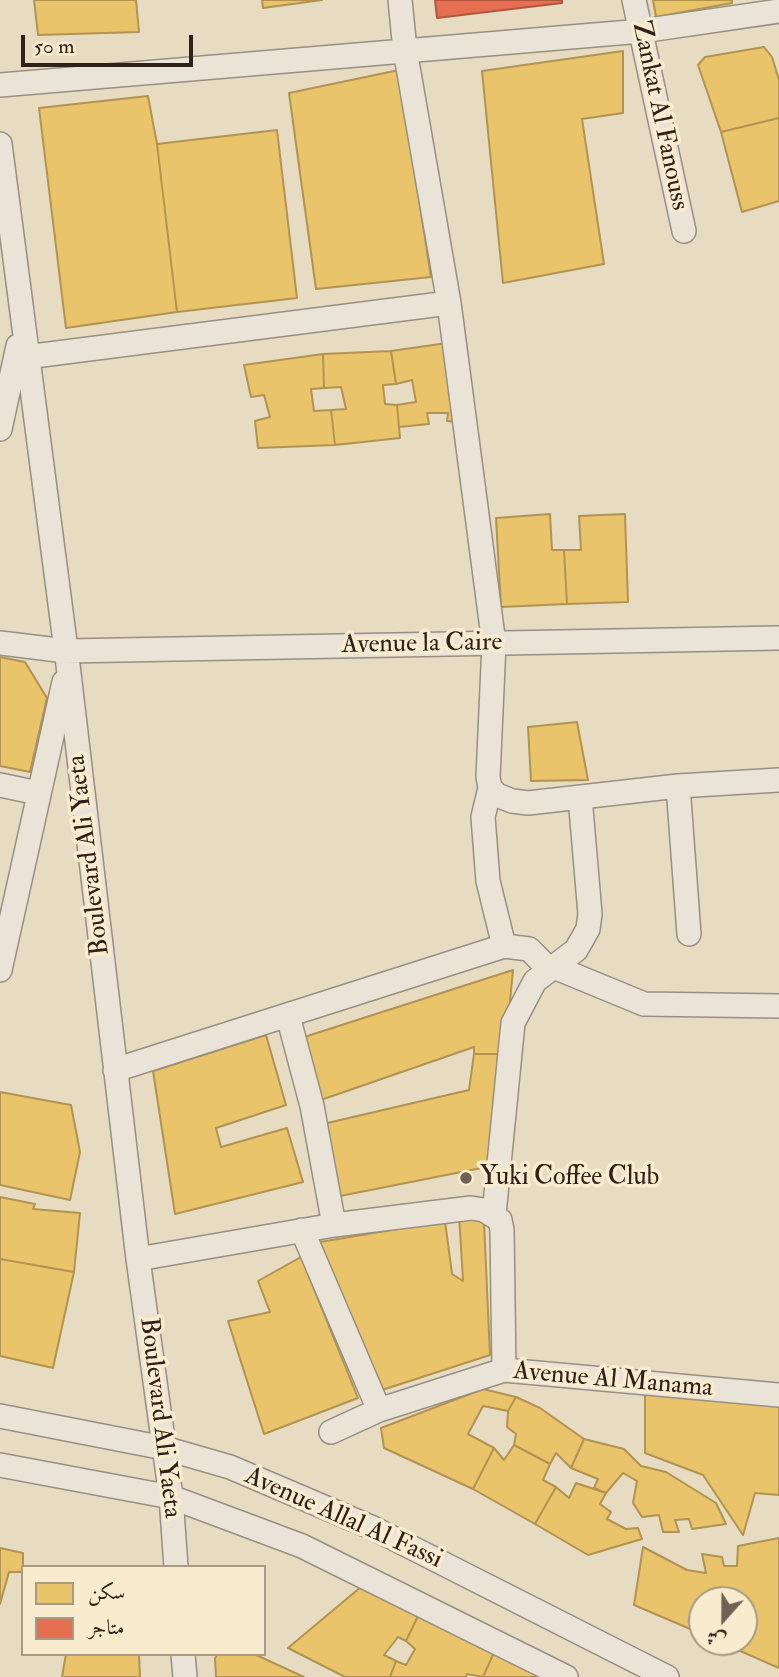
<!DOCTYPE html>
<html>
<head>
<meta charset="utf-8">
<style>
	body { margin:0 }
	#map { position:relative; width:779px; height:1677px; overflow:hidden; background:#e7dbc2; font-family:"IM FELL Double Pica",Amiri,serif }
	canvas { display:block }
	.legend { position:absolute; left:21px; top:1565px; width:245px; height:91px; box-sizing:border-box; background:#f9ecce; border:2px solid #a89a86; margin:0; padding:9px 12px; list-style:none; font-size:21px; color:#2f201a }
	.legend li { display:flex; align-items:center; gap:14px; height:35px }
	.legend b { width:35px; border:2px solid #a89a86 }
	.north { position:absolute; left:688px; top:1586px; width:70px; height:70px; box-sizing:border-box; background:#f9ecce; border:2px solid #a89a86; border-radius:50%; rotate:201deg; font-size:19px; font-weight:700; line-height:28px; text-align:center; color:#2f201a }
	.north::after { content:''; display:block; margin:auto; width:24px; height:32px; background:#6f6155; clip-path:polygon(50% 0,100% 100%,50% 72%,0 100%) }
	.scale { position:absolute; left:21px; top:35px; width:172px; height:32px; box-sizing:border-box; border:4px solid #2f201a; border-top:0; padding-left:9px; font-size:21px; line-height:24px; white-space:nowrap; color:#2f201a; -webkit-text-stroke:5px #f9ecce; paint-order:stroke }
</style>
</head>
<body>
<div id="map">
<canvas width="779" height="1677"></canvas>
<ul class="legend">
<li><b style="height:19px;background:#e9c46a"></b>سكن</li>
<li><b style="height:19px;background:#e76f51"></b>متاجر</li>
</ul>
<div class="north">ش</div>
<div class="scale">50 m</div>
</div>
<script>
const context = document.querySelector('canvas').getContext('2d');
context.lineJoin = 'round';
function fillPath(path, color) {
  context.fillStyle = color;
  context.fill(path, 'evenodd');
}
function shape(rows) {
  const path = new Path2D();
  for (const r of rows) {
    path.moveTo(r[0], r[1]);
    for (let i = 2; i < r.length; i += 2) path.lineTo(r[i], r[i + 1]);
  }
  return path;
}
function trace(path, color, width, dash) {
  context.strokeStyle = color;
  context.lineWidth = width;
  context.lineCap = dash ? 'butt' : 'round';
  context.setLineDash(dash || []);
  context.stroke(path);
}
function label(font, color, halo, rows, align = 'center') {
  context.font = font + ' "IM FELL Double Pica",serif';
  context.lineWidth = 7;
  context.setLineDash([]);
  context.textBaseline = 'middle';
  context.strokeStyle = halo;
  context.fillStyle = color;
  for (const [text, x, y, turn = 0] of rows) {
    context.save();
    context.translate(x, y);
    context.rotate((+turn || 0) * Math.PI / 180);
    context.textAlign = isNaN(turn) ? turn : align;
    if (halo) context.strokeText(text, 0, 0);
    context.fillText(text, 0, 0);
    context.restore();
  }
}
const homes = shape([
	[34,0,136,0,139,32,38,35,34,0],
	[262,0,322,0,263,8,262,0],
	[653,0,732,0,732,3,656,17,653,0],
	[764,47,772,57,779,80,779,118,721,132,698,65,705,57,764,47],
	[623,51,623,113,582,119,604,264,503,283,482,71,623,51],
	[399,70,431,277,316,289,289,93,399,70],
	[148,96,157,144,177,312,66,328,39,108,148,96],
	[779,118,779,201,742,212,721,132,779,118],
	[277,130,297,298,177,312,157,144,277,130],
	[447,343,458,422,447,421,448,413,427,413,429,424,399,427,397,405,416,402,412,380,396,384,391,351,447,343],
	[391,351,396,384,383,385,385,404,397,405,400,438,335,445,331,410,346,409,341,387,324,388,323,354,391,351],
	[323,354,324,388,311,389,314,411,331,410,335,445,258,448,255,421,270,417,264,395,251,397,244,365,323,354],
	[550,514,552,550,564,550,567,604,501,607,496,518,550,514],
	[625,514,628,602,567,604,564,550,581,550,579,516,625,514],
	[0,657,25,662,47,698,30,772,0,766,0,657],
	[577,722,588,780,531,781,528,727,577,722],
	[513,970,505,1054,474,1054,474,1047,315,1102,298,1039,513,970],
	[266,1035,286,1105,216,1128,221,1147,287,1128,303,1182,175,1214,153,1071,266,1035],
	[474,1054,505,1054,497,1165,340,1196,323,1124,469,1090,474,1054],
	[0,1092,71,1105,80,1152,70,1200,0,1185,0,1092],
	[0,1197,35,1204,33,1209,80,1213,74,1272,0,1259,0,1197],
	[459,1214,484,1222,490,1355,379,1391,320,1242,445,1221,452,1274,463,1281,459,1214],
	[301,1257,358,1398,264,1434,228,1321,270,1312,258,1281,301,1257],
	[0,1259,74,1272,53,1368,0,1356,0,1259],
	[645,1388,779,1400,779,1495,755,1493,743,1535,703,1475,645,1453,645,1388],
	[483,1389,516,1397,508,1411,483,1406,468,1434,494,1448,473,1489,384,1448,381,1428,483,1389],
	[516,1397,540,1408,584,1439,571,1468,556,1453,550,1464,514,1445,516,1434,507,1427,508,1411,516,1397],
	[584,1439,624,1449,641,1466,666,1472,716,1503,726,1524,692,1529,689,1519,675,1520,679,1532,663,1532,659,1515,642,1517,633,1503,637,1481,623,1473,606,1493,594,1488,598,1479,571,1468,584,1439],
	[514,1445,550,1464,543,1480,556,1487,535,1524,473,1489,494,1448,504,1460,514,1445],
	[576,1483,606,1493,600,1504,611,1512,607,1519,626,1529,638,1528,642,1539,588,1555,535,1524,556,1487,569,1498,576,1483],
	[779,1538,779,1668,720,1642,744,1642,744,1600,702,1600,702,1634,634,1605,643,1547,687,1570,706,1573,702,1554,722,1557,724,1566,737,1566,738,1546,779,1538],
	[0,1548,23,1553,23,1572,9,1572,0,1604,0,1548],
	[362,1586,419,1614,406,1641,398,1637,384,1655,396,1661,390,1677,345,1677,288,1648,362,1586],
	[419,1614,496,1648,483,1677,467,1674,466,1677,390,1677,396,1661,406,1665,415,1649,406,1641,419,1614],
	[496,1648,553,1677,483,1677,496,1648],
	[66,1654,139,1654,140,1677,62,1677,66,1654],
	[218,1654,254,1654,304,1677,216,1677,215,1658,218,1654]
]);
fillPath(homes, '#e9c46a');
trace(homes, '#b19352', 2);
const shops = shape([
	[435,0,562,0,562,3,437,18,435,0]
]);
fillPath(shops, '#e76f51');
trace(shops, '#b05740', 2);
const minor = shape([
	[400,0,405,50,449,303,494,644,488,777,490,788,497,795,512,801,528,803,678,786,779,780],
	[634,0,684,231],
	[0,85,642,31,779,11],
	[0,144,68,665,138,1259,171,1497,176,1567],
	[26,357,449,303],
	[0,429,18,346],
	[0,643,66,651,779,638],
	[0,785,38,793],
	[678,786,689,934],
	[490,788,483,817,488,881,504,946],
	[554,967,644,1004,779,1006],
	[0,970,64,682],
	[288,1016,312,1106,334,1225],
	[115,1070,504,946,529,949,550,970],
	[494,1214,513,1023,535,981,576,950,588,929,590,914,580,797],
	[302,1230,379,1410],
	[138,1259,334,1225,471,1208,484,1210,500,1220,502,1230,504,1370],
	[0,1416,164,1448,230,1467,373,1528,667,1677],
	[331,1432,379,1410,504,1370,779,1395],
	[0,1465,171,1497,302,1546,566,1677],
	[183,1654,185,1677]
]);
trace(minor, '#978f81', 26);
trace(minor, '#eae4d8', 23);
for (const [x, y, r, color] of [
	[466,1178,7,"#6f6155"]
]) {
  const dot = new Path2D();
  dot.arc(x, y, r, 0, 2 * Math.PI);
  context.fillStyle = color;
  context.fill(dot);
  trace(dot, '#f9ecce', 2.5);
}
label('26px', '#2f201a', '#f9ecce', [
	["Zankat Al Fanouss",659,116,78],
	["Avenue la Caire",422,645,-1],
	["Boulevard Ali Yaeta",90,855,-97],
	["Avenue Al Manama",613,1381,5],
	["Boulevard Ali Yaeta",159,1418,83],
	["Avenue Allal Al Fassi",343,1519,24]
]);
label('26px', '#2f201a', '#f9ecce', [
	["Yuki Coffee Club",480,1178]
], 'left');
</script>
</body>
</html>
